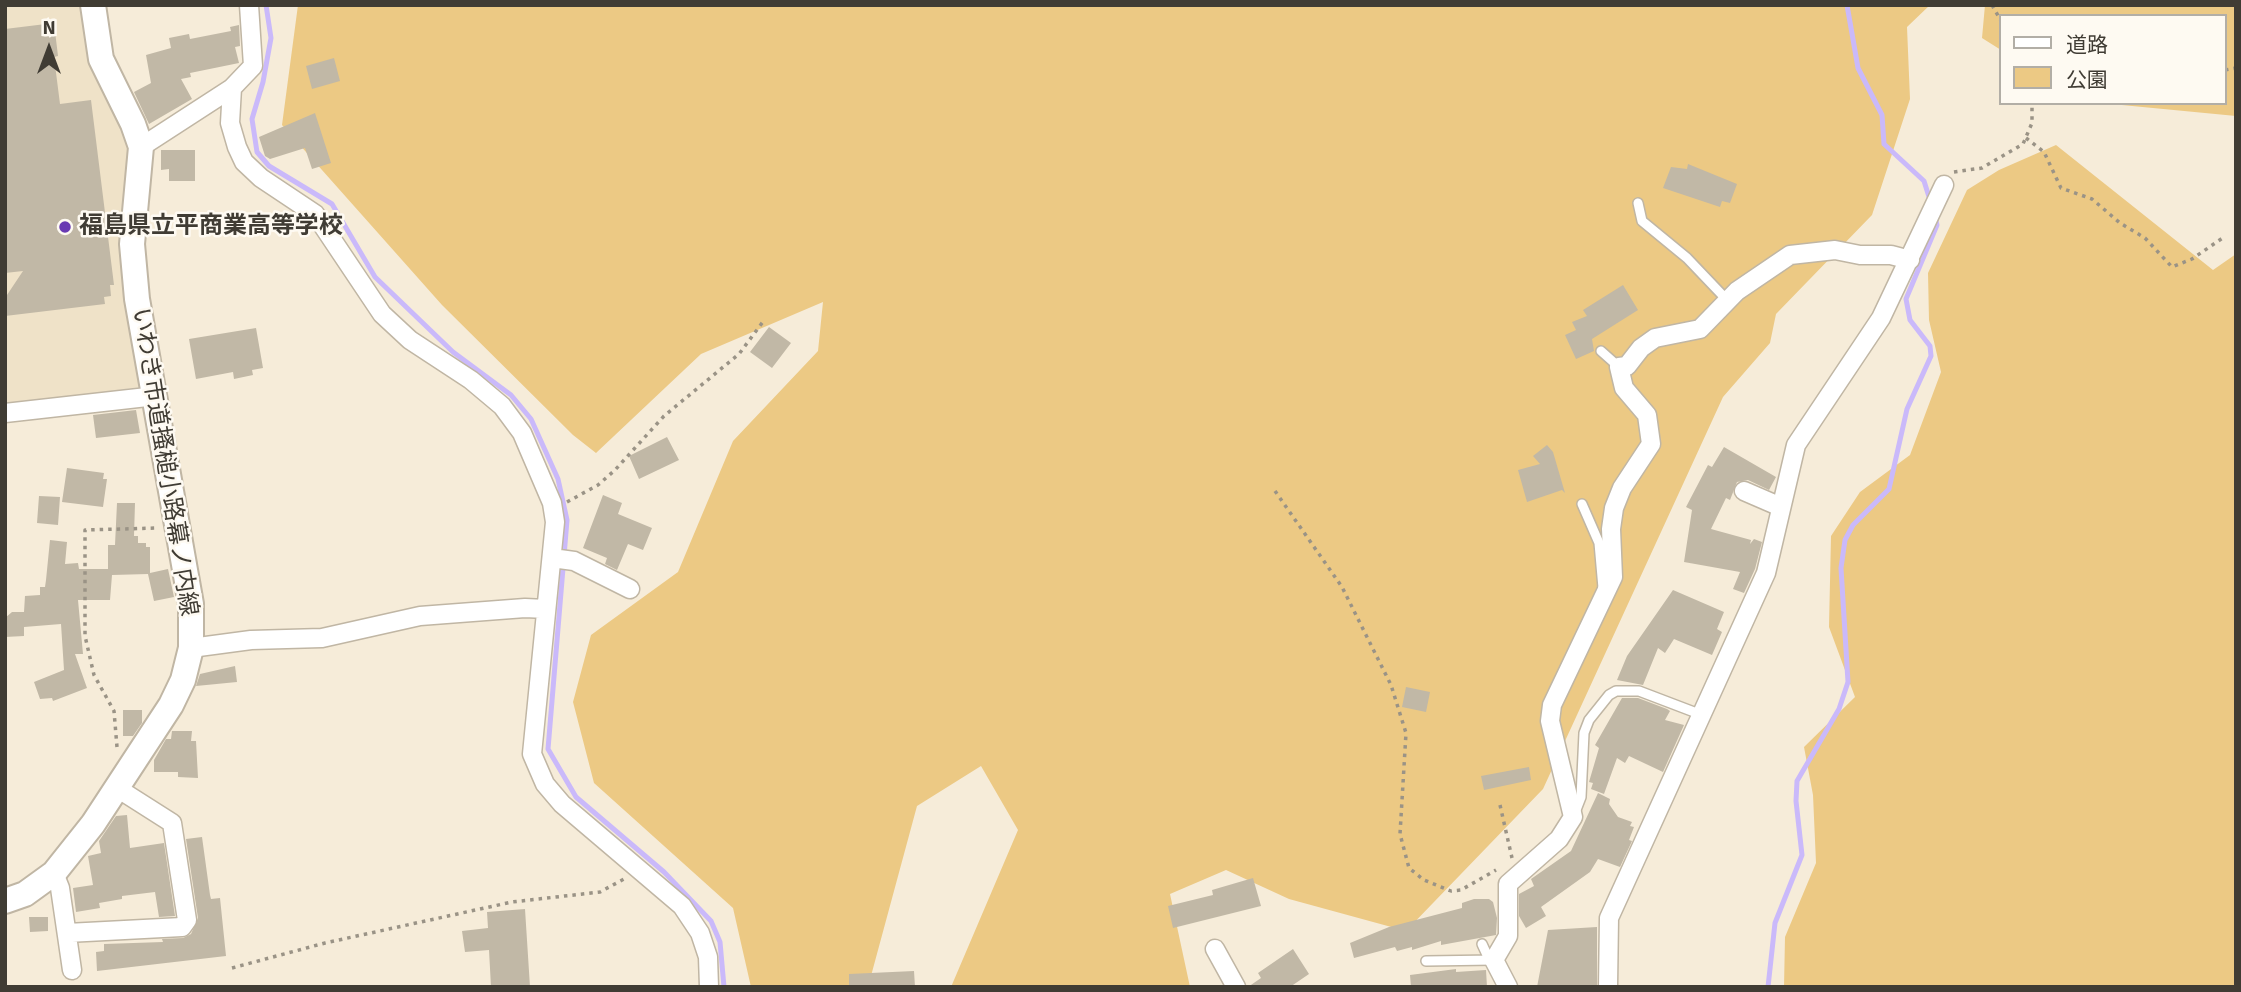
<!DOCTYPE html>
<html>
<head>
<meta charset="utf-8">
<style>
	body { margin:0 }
	#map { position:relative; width:2241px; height:992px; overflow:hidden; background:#f6ecd9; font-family:Signika,"Noto Sans JP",sans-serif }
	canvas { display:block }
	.frame { position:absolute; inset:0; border:7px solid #403c34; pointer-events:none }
	.legend { position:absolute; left:1999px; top:14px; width:228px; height:91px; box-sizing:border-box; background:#fefaf2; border:2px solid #b2aea6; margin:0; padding:9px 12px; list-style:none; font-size:21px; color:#403c34 }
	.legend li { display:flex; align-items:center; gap:14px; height:35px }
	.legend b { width:35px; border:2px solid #b2aea6 }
	.north { position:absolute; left:14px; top:14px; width:70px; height:70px; -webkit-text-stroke:5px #fefaf2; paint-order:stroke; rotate:0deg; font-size:19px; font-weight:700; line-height:28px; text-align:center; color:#403c34 }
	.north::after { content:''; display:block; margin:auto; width:24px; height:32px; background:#403c34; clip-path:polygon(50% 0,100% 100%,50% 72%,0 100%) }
</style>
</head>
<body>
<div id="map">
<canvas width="2241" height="992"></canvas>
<div class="frame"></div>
<ul class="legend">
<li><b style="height:9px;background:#fff"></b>道路</li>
<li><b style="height:19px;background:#ecc984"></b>公園</li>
</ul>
<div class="north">N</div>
</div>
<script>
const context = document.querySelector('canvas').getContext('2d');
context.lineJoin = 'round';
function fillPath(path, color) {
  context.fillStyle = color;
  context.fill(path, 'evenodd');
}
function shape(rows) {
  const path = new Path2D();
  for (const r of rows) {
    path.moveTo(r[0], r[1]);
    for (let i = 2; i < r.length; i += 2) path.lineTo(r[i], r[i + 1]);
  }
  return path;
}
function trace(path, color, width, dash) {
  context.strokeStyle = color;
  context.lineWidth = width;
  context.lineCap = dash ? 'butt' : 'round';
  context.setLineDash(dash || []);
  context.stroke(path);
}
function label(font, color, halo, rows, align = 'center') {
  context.font = font + ' Signika,"Noto Sans JP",sans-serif';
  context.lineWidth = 5;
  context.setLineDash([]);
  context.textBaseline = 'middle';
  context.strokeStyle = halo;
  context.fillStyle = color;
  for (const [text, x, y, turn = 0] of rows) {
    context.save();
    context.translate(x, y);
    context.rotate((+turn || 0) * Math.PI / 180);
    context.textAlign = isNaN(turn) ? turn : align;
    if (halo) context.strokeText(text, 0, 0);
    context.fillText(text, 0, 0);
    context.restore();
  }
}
fillPath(shape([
	[5,5,81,5,131,152,140,387,5,406]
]), '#efe2c8');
fillPath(shape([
	[298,5,1930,5,1907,27,1910,99,1872,215,1776,314,1770,343,1723,397,1543,789,1406,931,1289,899,1226,870,1170,894,1190,987,951,987,1018,830,981,766,917,806,868,987,751,987,733,908,594,783,573,702,591,635,678,572,733,441,818,351,823,302,701,354,596,453,573,435,442,305,282,125],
	[1985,5,2236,5,2236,116,2101,103,2225,103,2225,16,2001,16,2001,50,1982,38],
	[2056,145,2213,270,2236,254,2236,987,1784,987,1785,937,1816,863,1813,795,1804,747,1855,697,1829,627,1831,536,1860,492,1910,455,1941,372,1929,320,1928,273,1967,190,1999,170]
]), '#ecc984');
trace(shape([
	[266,5,271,38,263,82,252,119,257,152,269,166,332,204,375,277,453,352,511,395,531,419,558,479,567,520,548,749,576,797,664,872,711,921,720,942,724,987],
	[1847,5,1858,68,1882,115,1884,144,1924,181,1930,200],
	[1768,987,1775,923,1802,855,1796,801,1797,781,1839,709,1848,682,1841,568,1845,540,1853,525,1889,489,1907,409,1931,356,1930,346,1910,320,1906,299,1937,225,1935,216]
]), '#cab9fa', 5);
fillPath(shape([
	[54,23,58,56,54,57,60,104,91,100,114,285,110,285,111,296,104,297,105,304,5,316,5,298,23,271,5,273,5,29],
	[239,25,240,46,235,47,239,63,190,73,191,77,181,79,192,99,149,124,134,92,151,83,146,55,171,48,169,38,189,34,190,39,231,31,230,27],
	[334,58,340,81,312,89,306,66],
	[315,113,331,163,312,169,305,148,270,159,265,156,259,137],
	[161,150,195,150,195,181,169,181,169,169,161,170],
	[1688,164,1737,184,1730,203,1722,201,1720,207,1663,188,1671,167,1687,169],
	[1623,285,1638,310,1592,339,1594,351,1576,359,1565,335,1576,330,1572,322,1587,316,1583,310],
	[769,327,791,343,772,368,750,352],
	[256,328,263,368,252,370,253,375,234,379,233,372,196,379,189,339],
	[136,410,140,433,96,438,93,415],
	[667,437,679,460,639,479,629,456],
	[1547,445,1553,452,1565,493,1562,490,1527,502,1518,470,1540,464,1533,456],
	[1724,447,1776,477,1769,490,1748,480,1737,482,1730,500,1726,498,1711,529,1751,540,1750,544,1754,539,1762,542,1755,569,1744,593,1733,589,1740,572,1684,562,1692,510,1686,507,1708,465,1712,467],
	[67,468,104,473,103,479,107,479,103,507,62,502],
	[603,495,622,503,618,514,652,528,643,550,628,544,617,570,605,564,607,558,583,548],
	[39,496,60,497,58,525,37,523],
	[117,503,135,503,134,536,138,536,138,543,146,543,146,547,150,547,150,573,168,569,174,597,154,601,148,574,112,575,110,600,78,600,83,654,75,654,87,688,53,701,52,698,40,699,34,682,64,670,61,624,24,627,24,636,5,637,5,618,12,612,24,612,25,596,40,595,40,587,45,587,46,580,50,540,67,542,65,564,78,563,79,569,108,569,108,545,115,545],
	[1673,590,1724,612,1717,629,1722,632,1712,655,1674,639,1665,653,1658,648,1643,685,1617,680,1627,656],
	[235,666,237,682,196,686,200,674],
	[1406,687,1430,692,1426,712,1402,707],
	[1622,698,1638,698,1667,709,1670,711,1665,720,1684,725,1663,772,1629,756,1625,763,1617,758,1604,794,1591,789,1593,783,1589,782,1599,748,1595,745],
	[123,710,142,710,142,723,133,736,123,736],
	[172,731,192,731,191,741,196,741,198,778,178,777,178,772,154,772,154,760,166,739,171,739],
	[1529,767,1531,780,1484,790,1481,776],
	[1598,793,1610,799,1609,804,1618,817,1632,822,1630,826,1634,827,1629,840,1632,841,1620,867,1598,859,1590,872,1541,907,1546,916,1526,928,1519,916,1519,894,1534,886,1531,879,1571,851],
	[127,815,130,848,164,843,175,916,159,917,155,892,122,896,122,899,99,903,100,908,76,912,73,888,93,885,88,856,101,853,99,841,116,816],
	[202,837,210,895,211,899,220,898,226,956,97,971,96,952,104,951,104,944,163,942,162,939,183,938,191,934,198,918,186,839],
	[1253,878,1261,906,1173,928,1168,906,1213,895,1212,890],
	[1474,899,1489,899,1493,902,1497,918,1496,935,1441,945,1441,941,1412,950,1412,947,1397,951,1395,947,1354,958,1350,943,1389,927,1462,908,1462,903],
	[525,909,530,987,491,987,489,950,465,952,462,931,488,928,487,912],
	[29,917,48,917,48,931,30,932],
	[1597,927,1597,987,1537,987,1548,930],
	[1293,949,1309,974,1290,987,1248,987,1261,978,1258,973],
	[1456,969,1456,972,1486,970,1487,987,1411,987,1410,975],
	[914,971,915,987,849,987,849,974]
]), '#c1b8a6');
const lane = shape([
	[1638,203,1642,221,1687,258,1727,300],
	[1601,351,1619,367],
	[1582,504,1599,543,1603,588],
	[1574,815,1581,797,1584,733,1589,720,1609,695,1616,691,1639,691,1702,715],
	[1426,961,1494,960,1488,957,1482,944]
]);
const street = shape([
	[249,5,253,66,232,88,230,123,237,147,244,162,261,178,315,214,382,314,410,340,471,380,502,406,522,433,552,503,555,522,532,754,545,784,562,804,682,906,700,933,708,957,709,987],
	[141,147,232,88],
	[5,413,156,396],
	[1744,491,1781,507],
	[552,558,574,561,630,589],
	[191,648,251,640,322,638,420,616,525,608,546,609],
	[54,873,60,888,72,970],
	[67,933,182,927,187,920,172,823,117,788],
	[1215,949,1236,987],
	[1508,987,1494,960,1508,936,1508,884,1559,839,1573,817,1550,721,1552,705,1613,577,1611,529,1614,508,1622,488,1651,444,1647,415,1624,388,1619,367,1627,366,1641,348,1655,338,1700,329,1737,291,1790,255,1835,250,1860,255,1891,255,1910,260],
	[1608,987,1609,918,1766,573,1796,445,1881,318,1944,185]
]);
const secondary = shape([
	[5,901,25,894,54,873,93,824,171,705,183,680,191,648,191,604,137,299,132,244,141,147,133,124,101,59,93,5]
]);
trace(lane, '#c0b6a4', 12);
trace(street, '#c0b6a4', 21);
trace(secondary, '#c0b6a4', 28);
trace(shape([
	[1992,5,2001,21],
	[2225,70,2236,68],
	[2026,138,2044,152,2061,188,2092,199,2120,223,2145,238,2172,267,2192,259,2224,237],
	[1954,172,1982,168,2023,144,2032,123,2032,103],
	[1275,491,1342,587,1391,685,1406,733,1400,834,1409,868,1424,880,1451,891,1461,890,1496,870],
	[567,502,598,485,615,470,664,416,739,354,765,319],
	[117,747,114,711,94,675,85,636,85,530,158,528],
	[1500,805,1512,858],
	[232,968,325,943,512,902,600,892,624,879]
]), '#9a9386', 3.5, [3.5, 5]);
trace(lane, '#fff', 9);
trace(street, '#fff', 18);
trace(secondary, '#fff', 24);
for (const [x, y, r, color] of [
	[65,227,7,"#693ab2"]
]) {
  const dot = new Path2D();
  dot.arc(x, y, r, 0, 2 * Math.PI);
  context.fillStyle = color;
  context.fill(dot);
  trace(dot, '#fefaf2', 2.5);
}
label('bold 24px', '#403c34', '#fefaf2', [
	["福島県立平商業高等学校",79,227]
], 'left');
label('24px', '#403c34', '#fefaf2', [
	["いわき市道搔槌小路幕ノ内線",164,462,81]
]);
</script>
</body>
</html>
